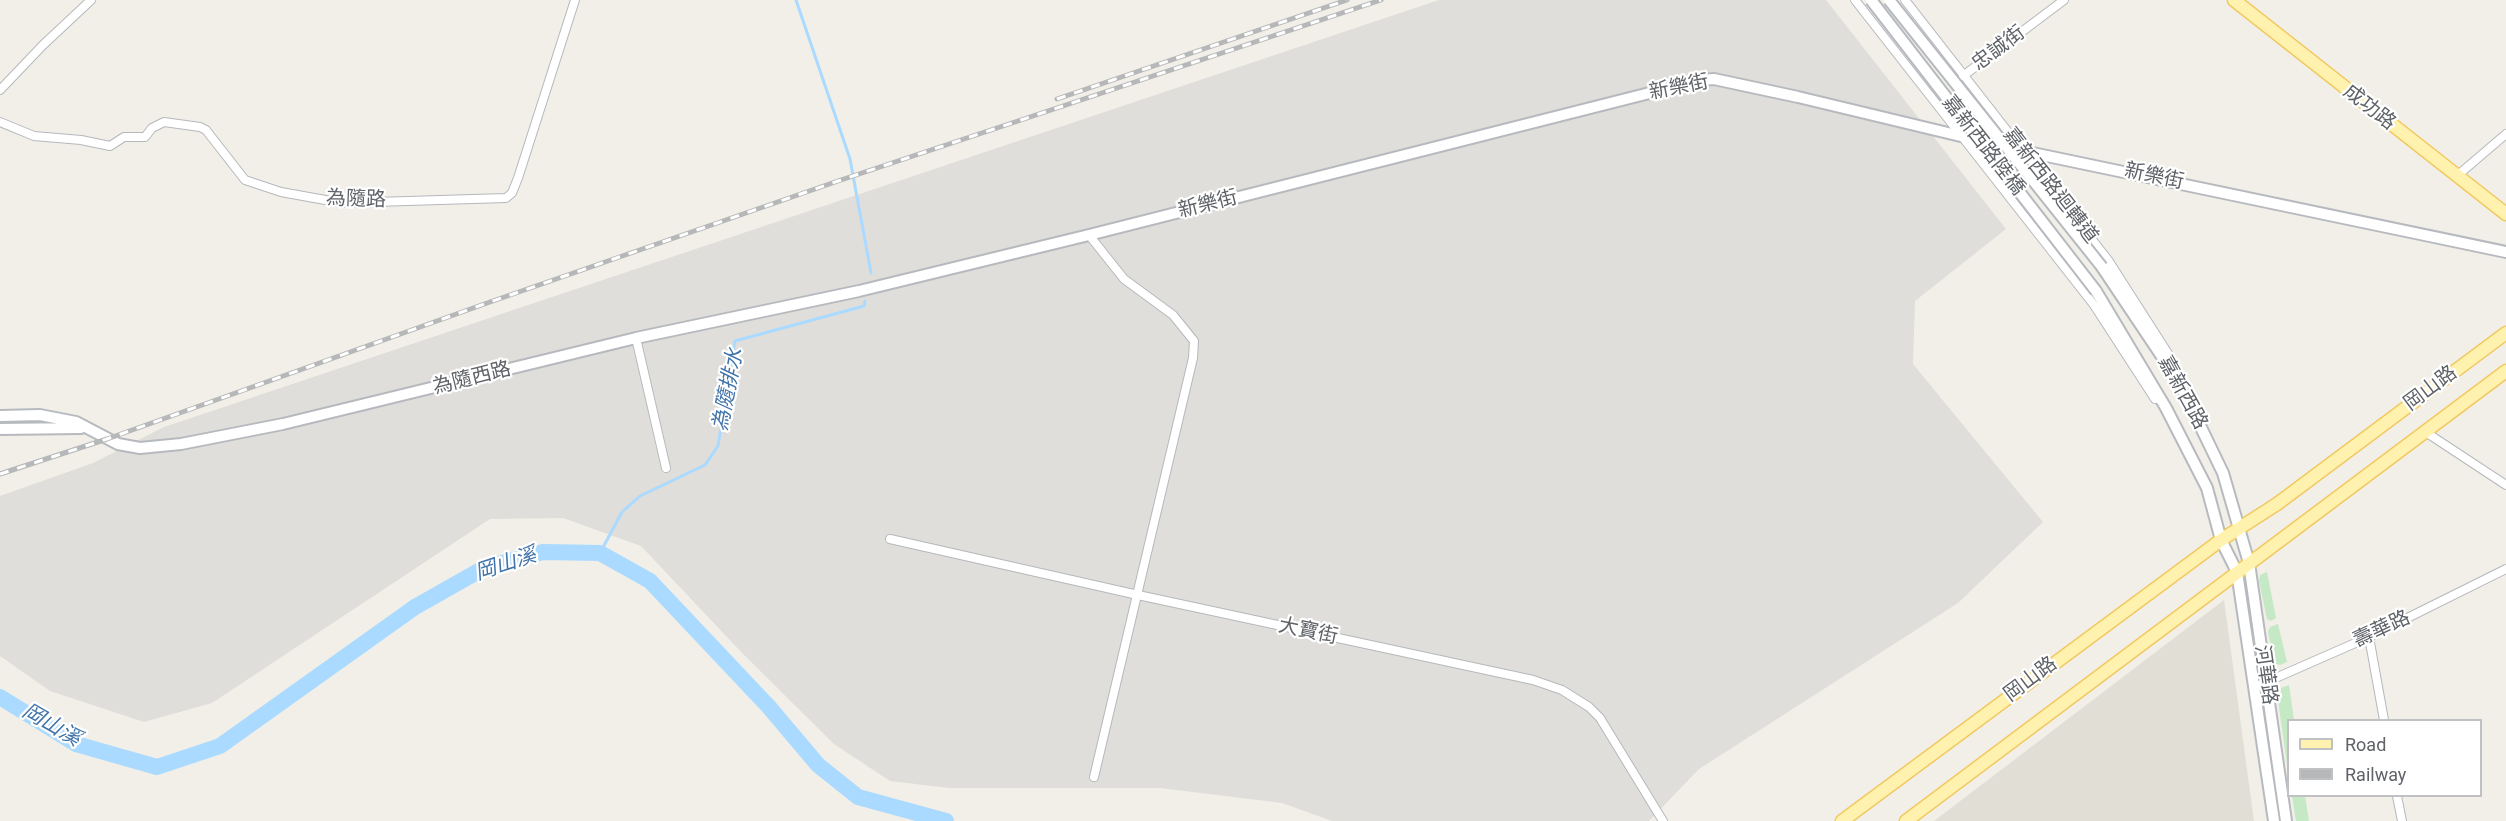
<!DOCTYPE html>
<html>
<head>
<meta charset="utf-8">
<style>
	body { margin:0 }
	#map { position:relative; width:2506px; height:821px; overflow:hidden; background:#f1efe8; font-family:Roboto,sans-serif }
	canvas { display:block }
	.legend { position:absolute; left:2287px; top:719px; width:195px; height:78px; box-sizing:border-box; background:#fff; border:2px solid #bfc1c3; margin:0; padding:8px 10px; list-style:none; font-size:18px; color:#5f6368 }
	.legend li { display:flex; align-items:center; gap:12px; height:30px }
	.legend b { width:30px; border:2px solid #bfc1c3 }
</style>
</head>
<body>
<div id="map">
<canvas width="2506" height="821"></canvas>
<ul class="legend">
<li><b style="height:8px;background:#fff2af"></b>Road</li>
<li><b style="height:8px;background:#b6b7b8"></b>Railway</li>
</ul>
</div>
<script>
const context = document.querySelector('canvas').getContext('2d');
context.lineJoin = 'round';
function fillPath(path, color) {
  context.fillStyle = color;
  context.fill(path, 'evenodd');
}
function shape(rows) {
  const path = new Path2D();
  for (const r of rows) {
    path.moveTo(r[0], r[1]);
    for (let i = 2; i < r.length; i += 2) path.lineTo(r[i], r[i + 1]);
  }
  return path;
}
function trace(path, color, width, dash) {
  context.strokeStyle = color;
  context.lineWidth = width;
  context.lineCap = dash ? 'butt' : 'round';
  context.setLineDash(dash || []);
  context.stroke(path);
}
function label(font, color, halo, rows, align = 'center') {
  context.font = font + ' Roboto,"Noto Sans TC",sans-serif';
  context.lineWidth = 4.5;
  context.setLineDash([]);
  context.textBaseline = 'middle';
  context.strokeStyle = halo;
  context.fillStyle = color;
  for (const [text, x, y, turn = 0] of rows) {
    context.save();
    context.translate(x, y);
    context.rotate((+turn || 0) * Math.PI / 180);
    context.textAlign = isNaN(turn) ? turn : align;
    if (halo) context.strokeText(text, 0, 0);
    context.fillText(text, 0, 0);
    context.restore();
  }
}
fillPath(shape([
	[1439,0,1826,0,2006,229,1915,301,1913,364,2043,522,1958,603,1699,769,1649,821,1332,821,1282,803,1160,788,949,788,890,781,834,744,743,654,641,546,563,518,490,519,212,703,144,722,50,691,0,656,0,496,93,463,164,427]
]), '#e0deda');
fillPath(shape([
	[2224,600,2254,821,1934,821]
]), '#e1ded6');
fillPath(shape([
	[2267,572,2276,618,2271,621,2267,619,2259,581,2260,575],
	[2278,624,2287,662,2280,665,2274,663,2268,632,2270,627],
	[2289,685,2294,720,2288,720,2288,772,2278,700,2281,688],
	[2292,796,2305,796,2309,821,2296,821]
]), '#c5e8c5');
trace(shape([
	[796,0,850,159,871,273],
	[600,553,622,512,640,496,705,465,718,446,735,341,864,306,865,301]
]), '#aadaff', 3);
trace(shape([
	[0,697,76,744,157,767,220,746,415,607,484,568,543,552,600,553,650,581,769,707,818,765,858,797,946,821]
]), '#aadaff', 16);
const street = shape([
	[1855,0,2094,305,2155,399],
	[1905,0,2108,260,2174,363,2178,375],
	[1963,76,2064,0],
	[0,90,43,45,91,0],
	[0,122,34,136,81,140,110,146,124,137,145,137,152,128,164,122,200,127,206,130,245,180,281,192,342,203,506,198,512,193,518,178,575,0],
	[2458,175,2506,134],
	[1089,235,1124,279,1173,315,1194,341,1193,358,1094,777],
	[636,338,666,468],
	[2424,431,2506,485],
	[890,539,1138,595,1533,680,1562,690,1589,707,1600,718,1663,821],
	[2369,637,2384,720],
	[2255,687,2369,637,2506,569],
	[2397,796,2402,821]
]);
const secondary = shape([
	[2102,267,2179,382,2223,473,2249,563,2286,821],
	[2096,291,2166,408,2207,488,2221,540,2237,572,2274,821],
	[0,416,40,415,76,422,118,444,140,448,181,444,283,424,636,338,859,291,1089,235,1701,80,1714,79,1798,97,2023,151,2506,252],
	[0,429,81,428]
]);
const primary = shape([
	[2234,0,2506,214],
	[1842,821,2221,540,2277,504,2506,333],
	[1906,821,2506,371]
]);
trace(street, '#b5b8bc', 10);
trace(secondary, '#b6babf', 14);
trace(primary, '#f2c960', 15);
trace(street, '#fff', 8);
trace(secondary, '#fff', 10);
trace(primary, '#fff2af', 12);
const rail = shape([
	[1057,99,1347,0],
	[0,474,107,439,490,302,838,181,1381,0]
]);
trace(rail, '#b6b7b8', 5);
trace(rail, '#fff', 3, [9]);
const secondaryBridge = shape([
	[1871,0,2096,291],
	[1889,0,2102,267]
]);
trace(secondaryBridge, '#b6babf', 14, []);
trace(secondaryBridge, '#fff', 10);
label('20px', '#5f6368', '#fff', [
	["忠誠街",1999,49,-37],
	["新樂街",1679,88,-11],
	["成功路",2369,108,38],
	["嘉新西路陸橋",1983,146,52],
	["新樂街",2154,177,12],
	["嘉新西路迴轉道",2050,186,52],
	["為隨路",356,200,2],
	["新樂街",1208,205,-14],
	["為隨西路",472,379,-14],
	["岡山路",2431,389,-37],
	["嘉新西路",2182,393,61],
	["壽華路",2382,630,-25],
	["大寶街",1308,632,12],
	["河華路",2265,675,82],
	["岡山路",2031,680,-37]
]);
label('italic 21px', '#4174aa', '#fff', [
	["為隨排水",729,390,-79],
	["岡山溪",506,565,-18],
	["岡山溪",51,726,30]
]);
</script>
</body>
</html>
